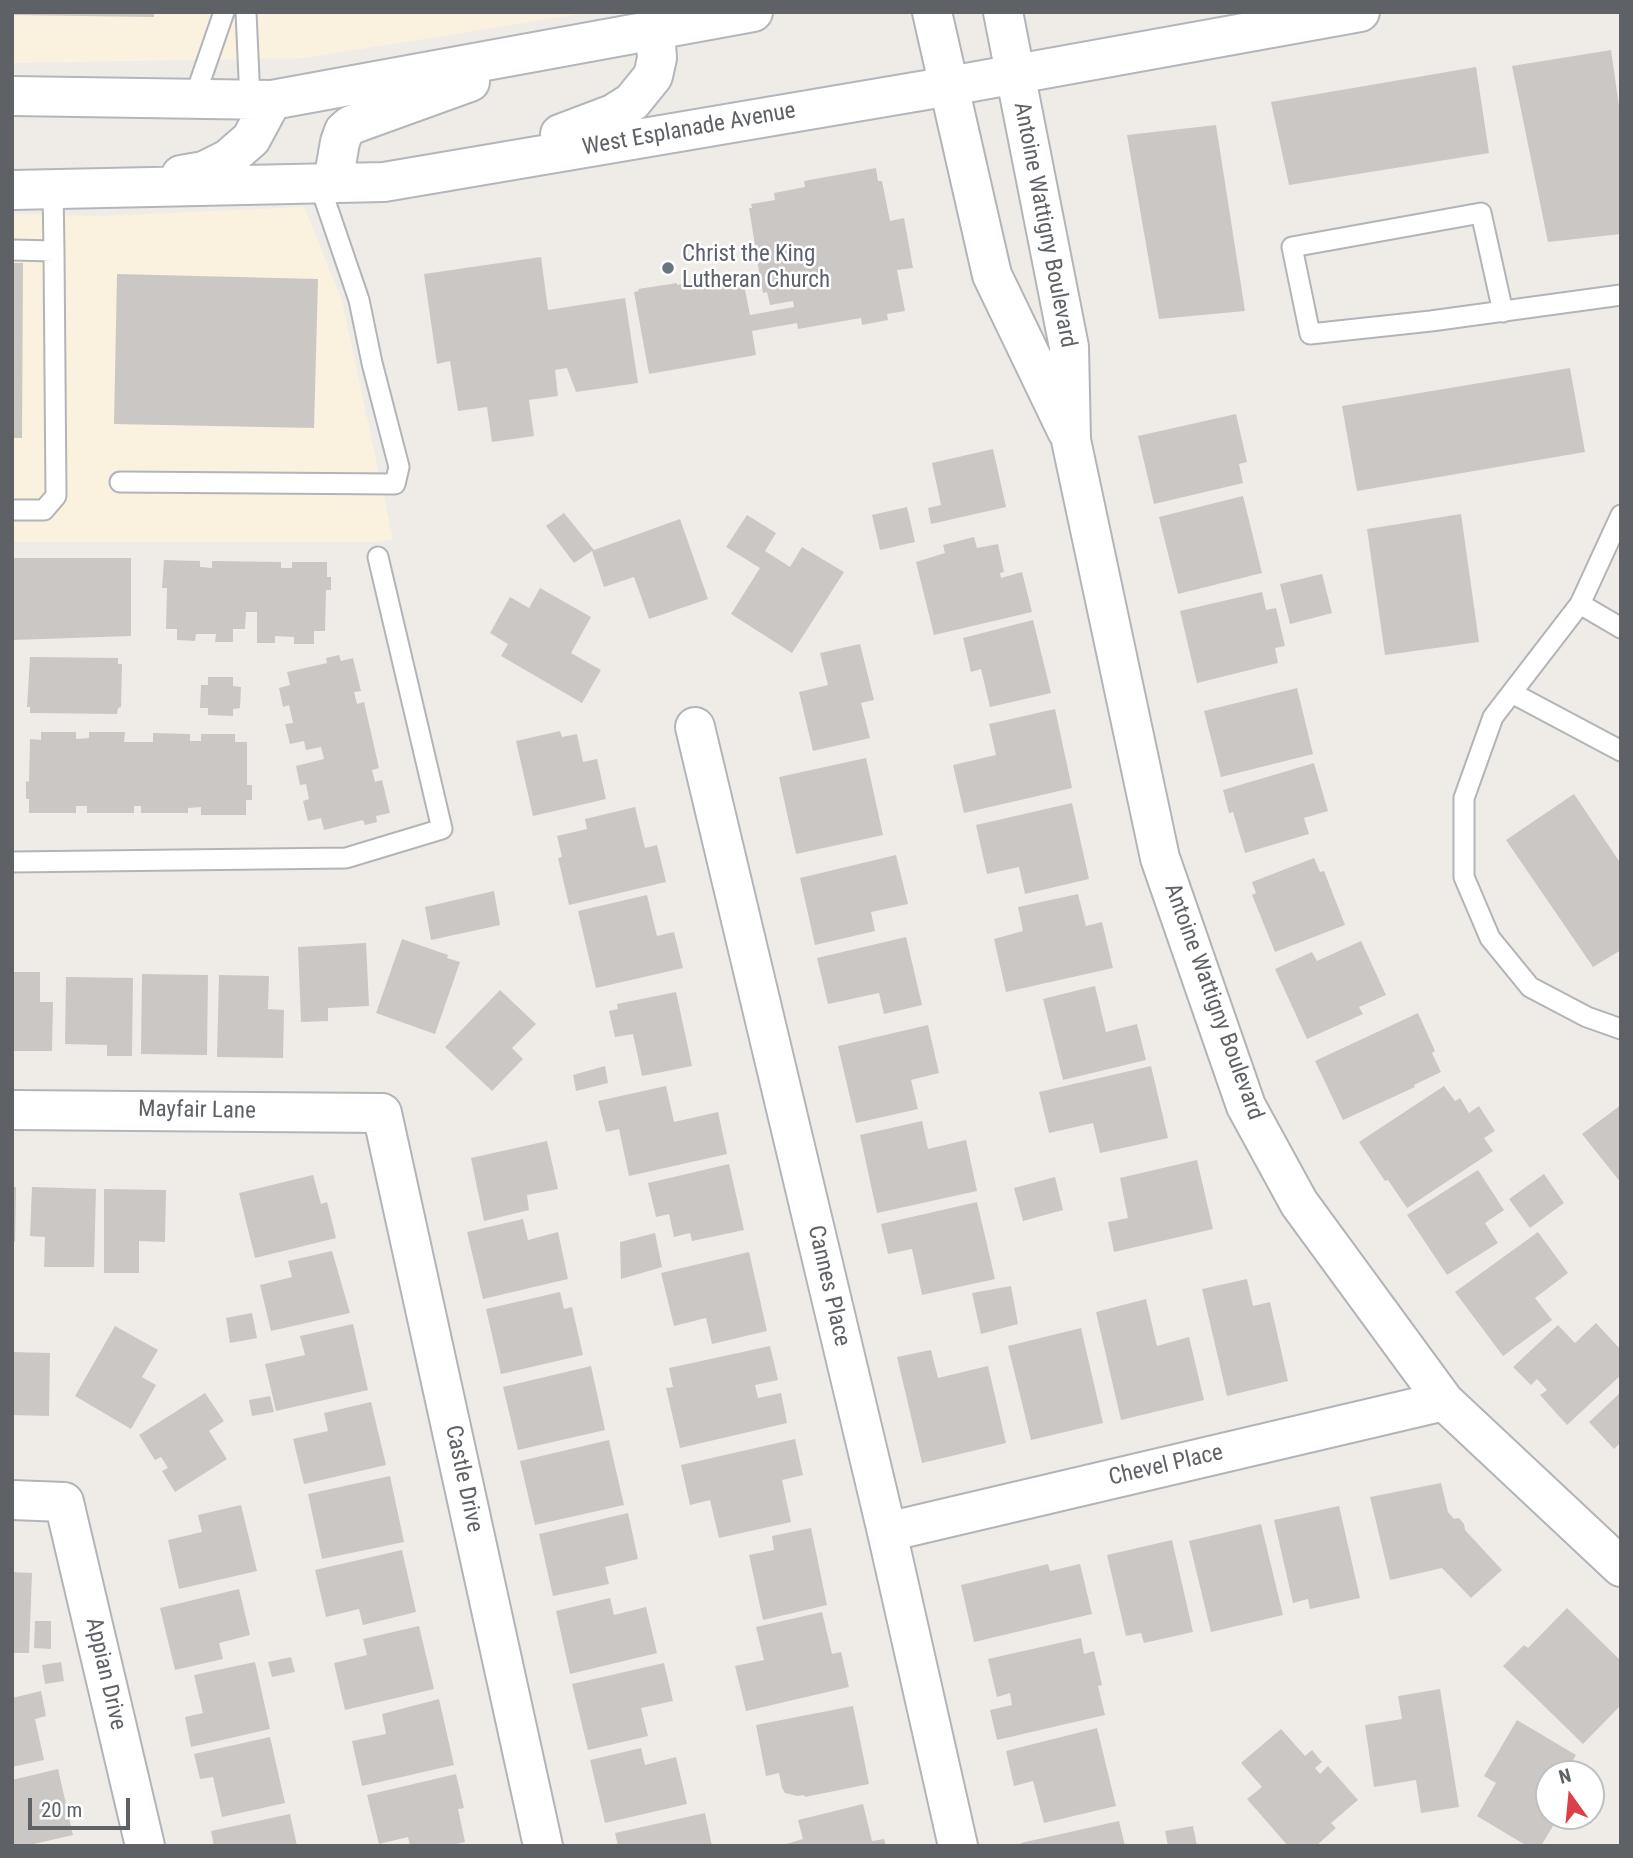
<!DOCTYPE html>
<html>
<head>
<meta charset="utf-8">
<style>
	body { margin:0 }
	#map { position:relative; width:1633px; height:1858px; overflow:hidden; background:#efece7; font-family:"Roboto Condensed",sans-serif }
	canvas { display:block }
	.frame { position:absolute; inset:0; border:14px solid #5e6266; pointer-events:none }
	.north { position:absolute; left:1535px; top:1760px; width:70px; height:70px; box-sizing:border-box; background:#fff; border:2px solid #bfc0c2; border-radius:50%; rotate:345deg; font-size:19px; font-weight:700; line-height:28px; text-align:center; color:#5e6266 }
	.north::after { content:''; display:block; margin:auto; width:24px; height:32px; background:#dc4048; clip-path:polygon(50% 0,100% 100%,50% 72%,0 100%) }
	.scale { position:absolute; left:28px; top:1798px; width:102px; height:32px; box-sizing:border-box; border:4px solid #5e6266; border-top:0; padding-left:9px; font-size:21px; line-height:24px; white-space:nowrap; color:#5e6266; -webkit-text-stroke:5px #fff; paint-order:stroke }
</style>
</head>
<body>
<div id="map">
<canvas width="1633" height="1858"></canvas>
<div class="frame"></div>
<div class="north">N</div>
<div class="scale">20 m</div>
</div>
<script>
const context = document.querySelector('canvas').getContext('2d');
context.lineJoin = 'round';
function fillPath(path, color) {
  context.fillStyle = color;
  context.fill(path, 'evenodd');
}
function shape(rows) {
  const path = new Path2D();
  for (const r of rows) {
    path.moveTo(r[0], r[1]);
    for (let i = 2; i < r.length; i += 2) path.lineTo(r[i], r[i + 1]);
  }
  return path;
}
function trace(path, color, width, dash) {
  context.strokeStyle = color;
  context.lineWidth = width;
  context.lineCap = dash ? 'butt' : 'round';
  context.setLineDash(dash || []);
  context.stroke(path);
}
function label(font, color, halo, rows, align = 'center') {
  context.font = font + ' "Roboto Condensed",sans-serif';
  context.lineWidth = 5;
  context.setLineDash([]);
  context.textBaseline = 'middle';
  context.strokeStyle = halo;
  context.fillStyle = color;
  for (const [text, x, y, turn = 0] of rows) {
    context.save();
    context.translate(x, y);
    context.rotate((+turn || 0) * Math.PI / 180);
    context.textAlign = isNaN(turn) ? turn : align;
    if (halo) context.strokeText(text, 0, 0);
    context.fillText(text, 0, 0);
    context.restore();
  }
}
fillPath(shape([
	[12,12,592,12,305,58,12,63],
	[304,207,342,301,393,539,375,542,12,542,12,214,104,216]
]), '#fbf1df');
fillPath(shape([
	[12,12,154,12,154,17,12,15],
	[1611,50,1621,120,1621,234,1548,242,1512,66],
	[1476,67,1489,153,1289,185,1271,102],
	[1216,125,1245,311,1159,319,1127,135],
	[876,168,878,181,882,181,890,221,904,218,913,268,897,270,905,311,887,314,888,320,862,325,861,318,798,329,797,323,752,331,756,355,649,374,634,292,639,291,638,289,677,283,677,285,736,273,737,275,742,274,750,315,794,307,793,301,770,305,767,292,763,293,756,255,759,255,758,245,755,245,749,208,752,208,751,204,775,200,774,193,805,187,804,181],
	[541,257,548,310,625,298,638,383,576,392,567,368,555,370,558,396,529,400,534,436,492,442,487,407,458,411,450,361,437,364,424,274],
	[12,263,23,263,22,438,12,438],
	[117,274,318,279,314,428,114,424],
	[1570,368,1585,452,1357,491,1342,406],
	[1236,414,1247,462,1239,464,1243,483,1154,504,1138,436],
	[993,449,1006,507,931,524,928,508,941,505,932,463],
	[1243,496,1262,573,1178,594,1159,517],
	[907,507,915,542,880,550,872,515],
	[564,513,594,550,680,519,708,599,649,619,634,577,604,587,592,551,574,563,546,526],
	[1461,514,1479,642,1385,655,1367,529],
	[747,515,776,533,765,551,790,567,802,547,844,572,792,653,731,614,760,568,726,547],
	[974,537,977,548,998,544,1004,572,1000,573,1001,578,1022,572,1032,612,934,635,916,562,945,553,943,545],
	[12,558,131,558,131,636,12,640],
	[164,560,200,561,200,567,212,568,212,561,281,562,281,568,292,568,292,562,327,562,327,577,331,577,331,590,326,590,325,631,314,631,314,644,294,644,294,637,275,636,275,643,257,643,257,612,246,612,245,629,233,629,233,642,215,642,216,634,196,634,195,641,177,640,177,629,166,629,167,588,162,588],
	[1322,574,1332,613,1290,624,1280,584],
	[540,588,591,617,571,653,601,670,582,703,501,656,508,644,490,633,510,597,529,608],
	[1262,592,1266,610,1276,608,1285,646,1275,648,1278,663,1197,683,1180,611],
	[1033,620,1051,693,990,707,981,669,971,672,963,638],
	[860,644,874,700,861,703,870,738,813,751,799,692,828,685,820,653],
	[339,655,341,661,353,658,361,691,354,692,357,704,364,702,379,768,372,770,375,782,382,780,390,813,376,816,377,822,365,825,363,820,324,830,321,818,308,821,303,801,309,799,306,784,300,785,296,766,324,759,321,747,306,750,304,741,290,744,285,724,293,723,289,705,283,707,279,688,290,685,287,672,327,663,326,658],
	[30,657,118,658,118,664,122,664,121,707,118,708,117,714,30,713,30,707,27,707],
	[208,677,233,677,233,686,241,687,240,708,233,709,233,716,208,715,208,708,200,708,201,685,208,685],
	[1297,688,1313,754,1221,777,1204,711],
	[1055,709,1072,788,964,813,953,765,996,755,989,724],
	[560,731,562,737,577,734,583,762,597,759,606,799,533,816,516,741],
	[41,732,76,732,76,739,89,738,89,732,125,732,124,742,153,742,153,733,190,734,190,741,201,741,201,734,235,734,235,742,247,742,247,785,252,785,252,800,246,800,246,815,201,815,201,807,188,808,188,813,141,813,141,806,134,806,134,813,87,813,87,806,76,806,76,813,29,813,29,799,26,799,26,781,29,782,30,739,41,740],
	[866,758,883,835,796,854,779,777],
	[1314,763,1328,811,1304,818,1309,834,1245,853,1233,812,1229,813,1223,790],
	[1574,794,1621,864,1621,950,1593,967,1506,840],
	[1072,803,1089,879,1025,894,1019,867,987,874,976,825],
	[635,807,645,848,657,845,666,882,569,905,558,858,562,857,557,836,587,829,585,819],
	[896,855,908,904,871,912,875,931,815,945,800,878],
	[1314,858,1320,872,1324,871,1345,925,1275,952,1252,895,1256,893,1252,882],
	[494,891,500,925,431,940,425,907],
	[1078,894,1086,926,1102,922,1113,968,1006,992,994,939,1023,931,1018,907],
	[647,895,657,936,674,932,683,968,596,988,578,911],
	[906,937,922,1005,884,1014,879,993,828,1004,817,958],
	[402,939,448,955,447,958,460,962,435,1034,376,1013],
	[1361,941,1386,995,1359,1007,1363,1014,1307,1039,1275,969,1312,952,1317,961],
	[366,943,369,1006,328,1008,328,1021,301,1022,298,947],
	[12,972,40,972,40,1002,53,1002,52,1051,12,1051],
	[142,974,208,975,207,1055,141,1054],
	[219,975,269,976,268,1009,284,1010,283,1058,217,1057],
	[66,977,133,978,132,1056,107,1056,107,1045,65,1044],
	[1095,986,1106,1032,1137,1024,1146,1060,1063,1080,1043,999],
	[500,990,536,1024,512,1048,523,1059,492,1091,445,1047],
	[676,992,692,1066,642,1076,633,1034,615,1037,609,1011,618,1009,617,1004],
	[1418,1013,1435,1051,1432,1053,1441,1072,1414,1085,1415,1087,1343,1120,1315,1061],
	[928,1025,939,1073,911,1080,918,1109,856,1123,838,1046],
	[605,1066,608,1083,576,1091,573,1075],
	[1151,1066,1168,1138,1100,1153,1093,1123,1049,1133,1039,1092],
	[666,1086,674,1122,718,1112,727,1154,629,1176,619,1129,606,1132,598,1101],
	[1444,1086,1455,1101,1460,1098,1469,1113,1479,1106,1495,1131,1484,1138,1493,1151,1407,1208,1388,1180,1385,1181,1359,1142],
	[1621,1105,1621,1183,1582,1134],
	[922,1121,928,1149,966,1140,977,1191,877,1213,860,1135],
	[547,1141,558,1189,527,1195,529,1210,484,1221,471,1158],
	[1197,1160,1213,1229,1114,1252,1108,1222,1128,1218,1120,1178],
	[729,1164,744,1230,692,1241,690,1233,674,1237,669,1214,656,1217,648,1183],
	[1478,1170,1504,1210,1485,1223,1498,1243,1447,1275,1407,1215],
	[1544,1174,1564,1203,1530,1228,1509,1199],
	[313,1175,321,1204,327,1202,336,1238,255,1258,239,1193],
	[1055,1177,1063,1210,1023,1221,1014,1188],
	[12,1187,16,1187,15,1242,12,1242],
	[32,1187,96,1189,94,1267,44,1267,45,1237,30,1236],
	[104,1189,166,1190,165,1242,139,1241,139,1273,104,1273],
	[977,1202,995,1279,922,1295,912,1249,888,1254,881,1224],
	[523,1219,528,1240,558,1232,568,1279,483,1299,467,1232],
	[1538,1232,1568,1273,1535,1298,1552,1320,1503,1356,1455,1292],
	[655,1233,662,1267,621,1279,620,1242],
	[332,1251,350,1313,271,1331,260,1285,292,1277,288,1261],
	[749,1252,767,1331,712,1344,706,1318,674,1326,661,1273],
	[1247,1279,1253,1306,1270,1302,1288,1381,1227,1396,1202,1289],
	[1011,1286,1018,1324,981,1334,972,1293],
	[560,1292,564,1309,572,1307,583,1355,501,1374,486,1309],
	[1146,1299,1157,1346,1189,1337,1204,1400,1121,1420,1096,1312],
	[252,1313,257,1338,230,1343,226,1318],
	[1596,1323,1621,1350,1621,1375,1567,1425,1540,1395,1547,1390,1537,1379,1531,1385,1513,1367,1558,1325,1575,1343],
	[353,1324,368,1390,276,1411,265,1364,305,1355,300,1336],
	[115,1326,158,1350,142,1377,156,1385,131,1429,75,1396],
	[1081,1328,1103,1423,1031,1440,1008,1346],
	[770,1346,778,1380,755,1385,758,1398,781,1393,787,1423,680,1448,666,1388,673,1387,669,1368],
	[931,1350,938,1378,988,1366,1006,1443,922,1463,897,1357],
	[12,1352,50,1353,49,1416,12,1415],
	[591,1366,605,1430,518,1450,503,1387],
	[1621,1392,1621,1442,1614,1449,1589,1422],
	[205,1393,224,1421,209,1431,227,1459,175,1492,162,1471,168,1468,161,1457,155,1460,139,1435],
	[270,1396,274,1412,252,1416,249,1400],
	[371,1402,386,1465,304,1484,293,1439,328,1431,324,1413],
	[795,1439,803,1475,782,1480,791,1522,719,1538,710,1500,690,1505,681,1465],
	[609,1440,624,1505,535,1525,520,1461],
	[390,1476,404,1542,322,1559,308,1494],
	[1441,1483,1448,1512,1454,1519,1459,1518,1464,1524,1465,1530,1502,1570,1471,1598,1442,1568,1390,1580,1370,1497],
	[241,1505,257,1571,179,1589,168,1540,202,1532,198,1515],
	[1339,1506,1360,1598,1310,1609,1308,1599,1293,1603,1274,1520],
	[628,1513,638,1559,605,1567,609,1584,553,1596,539,1534],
	[1261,1524,1283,1615,1211,1632,1189,1541],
	[811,1528,827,1605,763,1620,749,1555,774,1550,772,1536],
	[1172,1540,1193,1632,1144,1643,1141,1633,1126,1636,1107,1555],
	[402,1550,416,1612,363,1625,359,1609,326,1617,315,1570],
	[1048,1564,1050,1571,1080,1564,1092,1614,974,1642,961,1585],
	[12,1572,32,1573,29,1653,12,1653],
	[239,1589,250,1635,219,1643,223,1659,175,1670,160,1608],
	[610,1598,614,1615,646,1607,657,1653,570,1674,556,1611],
	[1567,1608,1621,1661,1621,1710,1619,1707,1583,1744,1503,1666,1524,1645,1528,1648],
	[822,1612,832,1654,841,1652,849,1687,746,1711,735,1666,764,1660,756,1627],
	[35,1621,51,1621,51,1649,34,1648],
	[419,1626,434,1689,345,1710,334,1663,367,1655,363,1639],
	[1081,1638,1084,1654,1094,1651,1102,1685,1098,1686,1105,1715,997,1740,990,1710,1012,1705,1010,1693,997,1697,988,1659],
	[291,1657,295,1672,272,1677,268,1662],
	[61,1662,64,1681,45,1684,42,1665],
	[255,1662,270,1729,191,1747,185,1717,203,1713,194,1675],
	[664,1663,673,1701,641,1708,648,1736,588,1750,572,1684],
	[1440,1689,1459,1807,1421,1813,1416,1780,1374,1787,1365,1725,1402,1719,1398,1696],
	[41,1691,46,1716,35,1719,44,1760,12,1767,12,1698],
	[439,1699,454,1765,362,1786,352,1741,386,1734,382,1714],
	[853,1706,869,1784,805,1797,804,1795,797,1796,785,1793,782,1788,779,1773,766,1776,756,1725],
	[1517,1720,1576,1755,1565,1774,1549,1774,1549,1801,1544,1808,1549,1811,1549,1816,1559,1816,1541,1846,1527,1846,1477,1816,1496,1783,1484,1776],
	[1097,1728,1116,1806,1044,1823,1033,1781,1014,1786,1006,1751],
	[1281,1729,1305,1756,1312,1750,1322,1762,1315,1768,1320,1774,1328,1766,1358,1800,1331,1823,1336,1828,1316,1846,1288,1846,1247,1799,1262,1787,1241,1763],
	[270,1737,285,1803,222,1817,213,1777,200,1779,194,1754],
	[641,1748,645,1765,676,1757,687,1804,605,1823,590,1760],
	[58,1769,73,1835,25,1846,12,1846,12,1780],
	[456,1774,464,1808,458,1809,465,1842,447,1846,410,1846,408,1837,379,1844,367,1795],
	[863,1804,872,1841,884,1839,886,1846,780,1846,803,1839,798,1820],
	[705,1813,712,1846,618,1846,615,1833],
	[290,1814,297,1846,214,1846,211,1831],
	[1119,1821,1125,1846,1021,1846,1021,1843],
	[1193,1826,1197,1846,1168,1846,1165,1831]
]), '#cbc7c4');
const service = shape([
	[246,12,250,100],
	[194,99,224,12],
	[12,250,54,251,53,189],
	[1503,312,1481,213,1292,247,1310,334,1431,321,1621,295],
	[120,482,395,484,399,467,372,363,359,300,319,183],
	[12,510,44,510,56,496,54,251],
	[1621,515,1580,604,1493,717,1464,798,1464,877,1490,938,1530,987,1587,1017,1621,1029],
	[1580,604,1621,628],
	[1512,693,1621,751],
	[12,862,346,858,442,829,378,557]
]);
const minor = shape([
	[932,12,992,275,1067,431],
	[1003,12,1069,347,1071,440,1160,858,1246,1106,1299,1203,1444,1401,1621,1567],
	[695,727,887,1532,958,1846],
	[12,1110,382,1113,543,1846],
	[12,1500,64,1502,145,1846],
	[887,1532,1444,1401]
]);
const secondary = shape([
	[12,96,272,100,753,12],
	[560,134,613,114,632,102,653,76,657,58,655,30],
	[181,175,204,171,228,159,251,139,272,100],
	[333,182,340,142,344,131,351,125,470,82],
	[12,190,384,182,950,86,1360,12]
]);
trace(service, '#b2b4b8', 23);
trace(minor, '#b2b4b8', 42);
trace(secondary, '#b3b6ba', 42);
trace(service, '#fff', 19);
trace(minor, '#fff', 38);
trace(secondary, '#fff', 38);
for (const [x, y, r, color] of [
	[668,268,7,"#6b7280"]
]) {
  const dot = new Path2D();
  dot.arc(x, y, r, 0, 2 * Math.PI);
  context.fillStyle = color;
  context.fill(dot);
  trace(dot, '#fff', 2.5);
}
label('23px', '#5e6266', '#fff', [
	["West Esplanade Avenue",689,130,-10],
	["Antoine Wattigny Boulevard",1044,225,79],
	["Antoine Wattigny Boulevard",1213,1002,70],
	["Mayfair Lane",197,1111,1],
	["Cannes Place",828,1286,77],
	["Chevel Place",1166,1466,-13],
	["Castle Drive",463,1479,78],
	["Appian Drive",105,1674,77]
]);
label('23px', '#5b616d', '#fff', [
	["Christ the King",682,255],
	["Lutheran Church",682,281]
], 'left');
</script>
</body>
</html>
